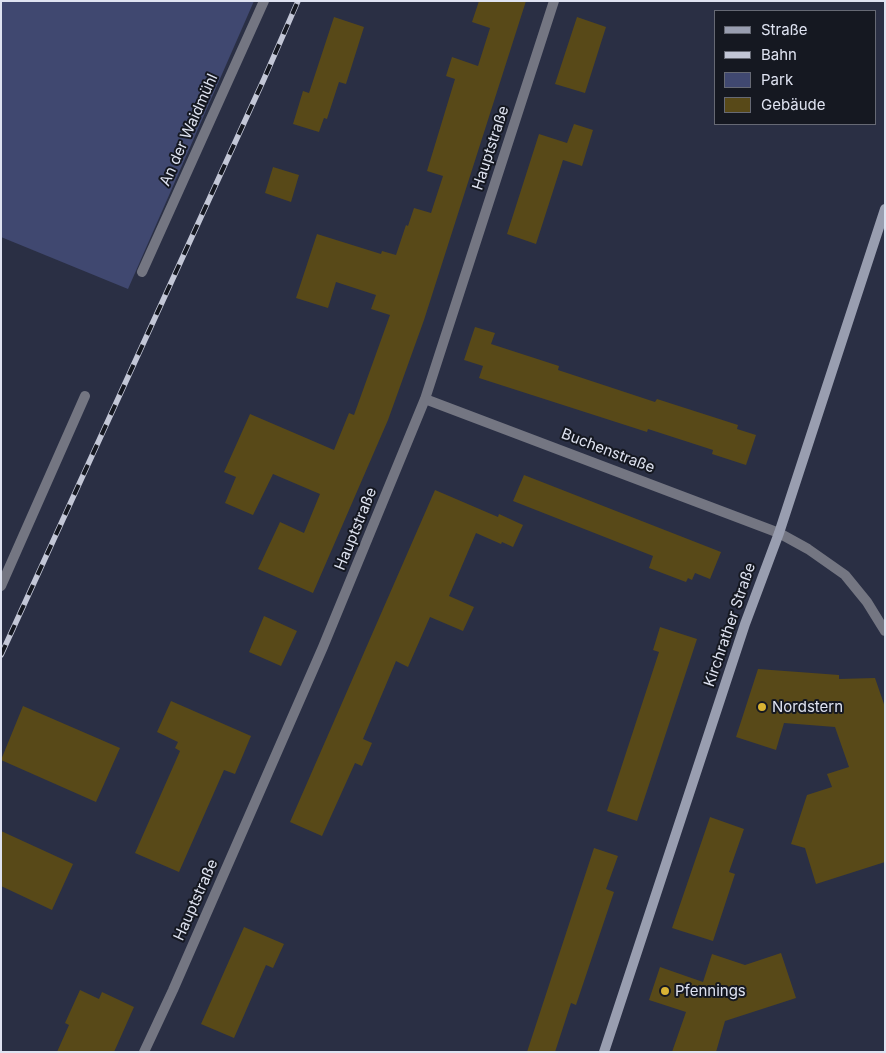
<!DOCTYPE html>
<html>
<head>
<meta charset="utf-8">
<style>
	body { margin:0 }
	#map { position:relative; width:886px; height:1053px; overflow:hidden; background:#2a2f44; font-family:Inter,sans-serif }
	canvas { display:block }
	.frame { position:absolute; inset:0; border:2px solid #dfe3f1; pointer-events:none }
	.legend { position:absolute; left:714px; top:10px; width:162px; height:115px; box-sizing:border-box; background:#151821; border:1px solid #666974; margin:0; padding:6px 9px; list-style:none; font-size:15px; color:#dfe3f1 }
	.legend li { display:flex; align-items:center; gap:10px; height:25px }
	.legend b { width:25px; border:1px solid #666974 }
</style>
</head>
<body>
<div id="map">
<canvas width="886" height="1053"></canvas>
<div class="frame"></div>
<ul class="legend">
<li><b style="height:6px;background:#999eb0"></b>Straße</li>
<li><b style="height:6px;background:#c2c6d6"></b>Bahn</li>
<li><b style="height:14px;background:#404870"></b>Park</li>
<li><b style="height:14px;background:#584918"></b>Gebäude</li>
</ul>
</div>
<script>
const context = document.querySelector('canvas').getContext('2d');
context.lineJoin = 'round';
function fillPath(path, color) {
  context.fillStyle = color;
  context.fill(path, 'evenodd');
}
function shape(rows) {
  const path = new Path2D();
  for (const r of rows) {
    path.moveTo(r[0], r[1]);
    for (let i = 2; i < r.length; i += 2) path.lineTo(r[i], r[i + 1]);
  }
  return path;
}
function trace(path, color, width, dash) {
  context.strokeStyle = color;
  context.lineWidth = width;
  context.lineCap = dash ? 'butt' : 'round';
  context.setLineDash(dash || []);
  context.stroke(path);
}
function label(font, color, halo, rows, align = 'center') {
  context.font = font + ' Inter,sans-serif';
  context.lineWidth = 4;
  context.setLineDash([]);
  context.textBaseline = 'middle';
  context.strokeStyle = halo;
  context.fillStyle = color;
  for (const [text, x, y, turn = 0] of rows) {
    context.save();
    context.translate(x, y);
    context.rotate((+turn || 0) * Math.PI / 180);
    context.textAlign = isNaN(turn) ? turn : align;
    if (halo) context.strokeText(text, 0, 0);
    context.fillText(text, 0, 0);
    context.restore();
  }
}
fillPath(shape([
	[1,1,254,1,128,289,1,237]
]), '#404870');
fillPath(shape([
	[479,1,526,1,424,320,388,420,313,593,258,569,280,522,304,533,320,494,273,474,253,515,225,503,236,477,224,472,250,414,334,450,349,413,354,415,390,315,371,309,376,295,336,282,328,308,296,298,317,234,381,254,382,251,396,255,406,225,408,226,414,208,431,213,443,176,427,171,455,79,446,76,452,57,478,66,490,28,472,22],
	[334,17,364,27,346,84,339,82,327,119,324,118,319,132,293,124,303,91,309,93],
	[577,17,606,27,585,93,555,84],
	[574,124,593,130,582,166,563,160,536,244,507,234,539,134,567,143],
	[273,167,299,175,291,202,265,193],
	[475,327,495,333,491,344,559,366,558,370,655,402,657,399,738,425,737,429,756,435,746,465,712,454,713,450,648,429,647,432,479,378,483,366,464,360],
	[524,475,721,552,710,579,695,573,692,580,688,578,686,582,649,568,653,556,513,501],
	[435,490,498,517,499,514,523,525,513,547,502,542,501,544,476,533,449,596,474,607,463,631,430,617,408,667,396,661,363,739,372,743,362,766,355,763,322,836,290,822],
	[264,616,297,631,281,666,249,652],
	[660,627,697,639,637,821,607,811,659,652,653,650],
	[758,669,839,675,839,679,875,678,885,707,885,862,816,884,805,848,791,844,807,795,832,787,827,774,849,767,835,727,784,723,776,750,736,737],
	[171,701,251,736,235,774,224,770,179,872,135,853,180,751,175,748,178,742,157,732],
	[23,706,120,748,96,802,1,760],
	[710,817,744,829,729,872,735,874,713,941,672,928],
	[1,831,73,864,52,910,1,886],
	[594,848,618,856,606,889,614,892,576,1005,571,1003,555,1052,527,1052],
	[244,927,284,944,273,968,266,965,234,1038,201,1024],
	[781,953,796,998,725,1021,716,1052,672,1052,686,1012,649,1000,660,967,703,982,712,954,745,965],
	[80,990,99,999,102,992,134,1007,114,1052,57,1052,69,1025,65,1023]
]), '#584918');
trace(shape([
	[142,272,264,1],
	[425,399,779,533,808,549,845,575,867,602,885,631],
	[1,586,85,396],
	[144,1052,173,990,323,647,425,399,554,1]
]), '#747682', 10);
trace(shape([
	[604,1052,745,624,779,533,885,209]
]), '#999eb0', 10);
const rail = shape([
	[1,655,264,79,298,1]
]);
trace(rail, '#c2c6d6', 5.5);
trace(rail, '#151821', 4, [11]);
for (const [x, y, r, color] of [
	[762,707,5,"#d9b334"],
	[665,991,5,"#d9b334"]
]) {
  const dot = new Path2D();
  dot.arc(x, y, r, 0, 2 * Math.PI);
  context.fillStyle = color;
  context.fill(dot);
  trace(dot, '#151821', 2);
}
label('15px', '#dfe3f1', '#151821', [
	["An der Waidmühl",189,130,-66],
	["Hauptstraße",491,148,-72],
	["Buchenstraße",608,451,21],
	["Hauptstraße",356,529,-68],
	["Kirchrather Straße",730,625,-71],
	["Hauptstraße",196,900,-66]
]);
label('15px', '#dfe3f1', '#151821', [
	["Nordstern",772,707],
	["Pfennings",675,991]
], 'left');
</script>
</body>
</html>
